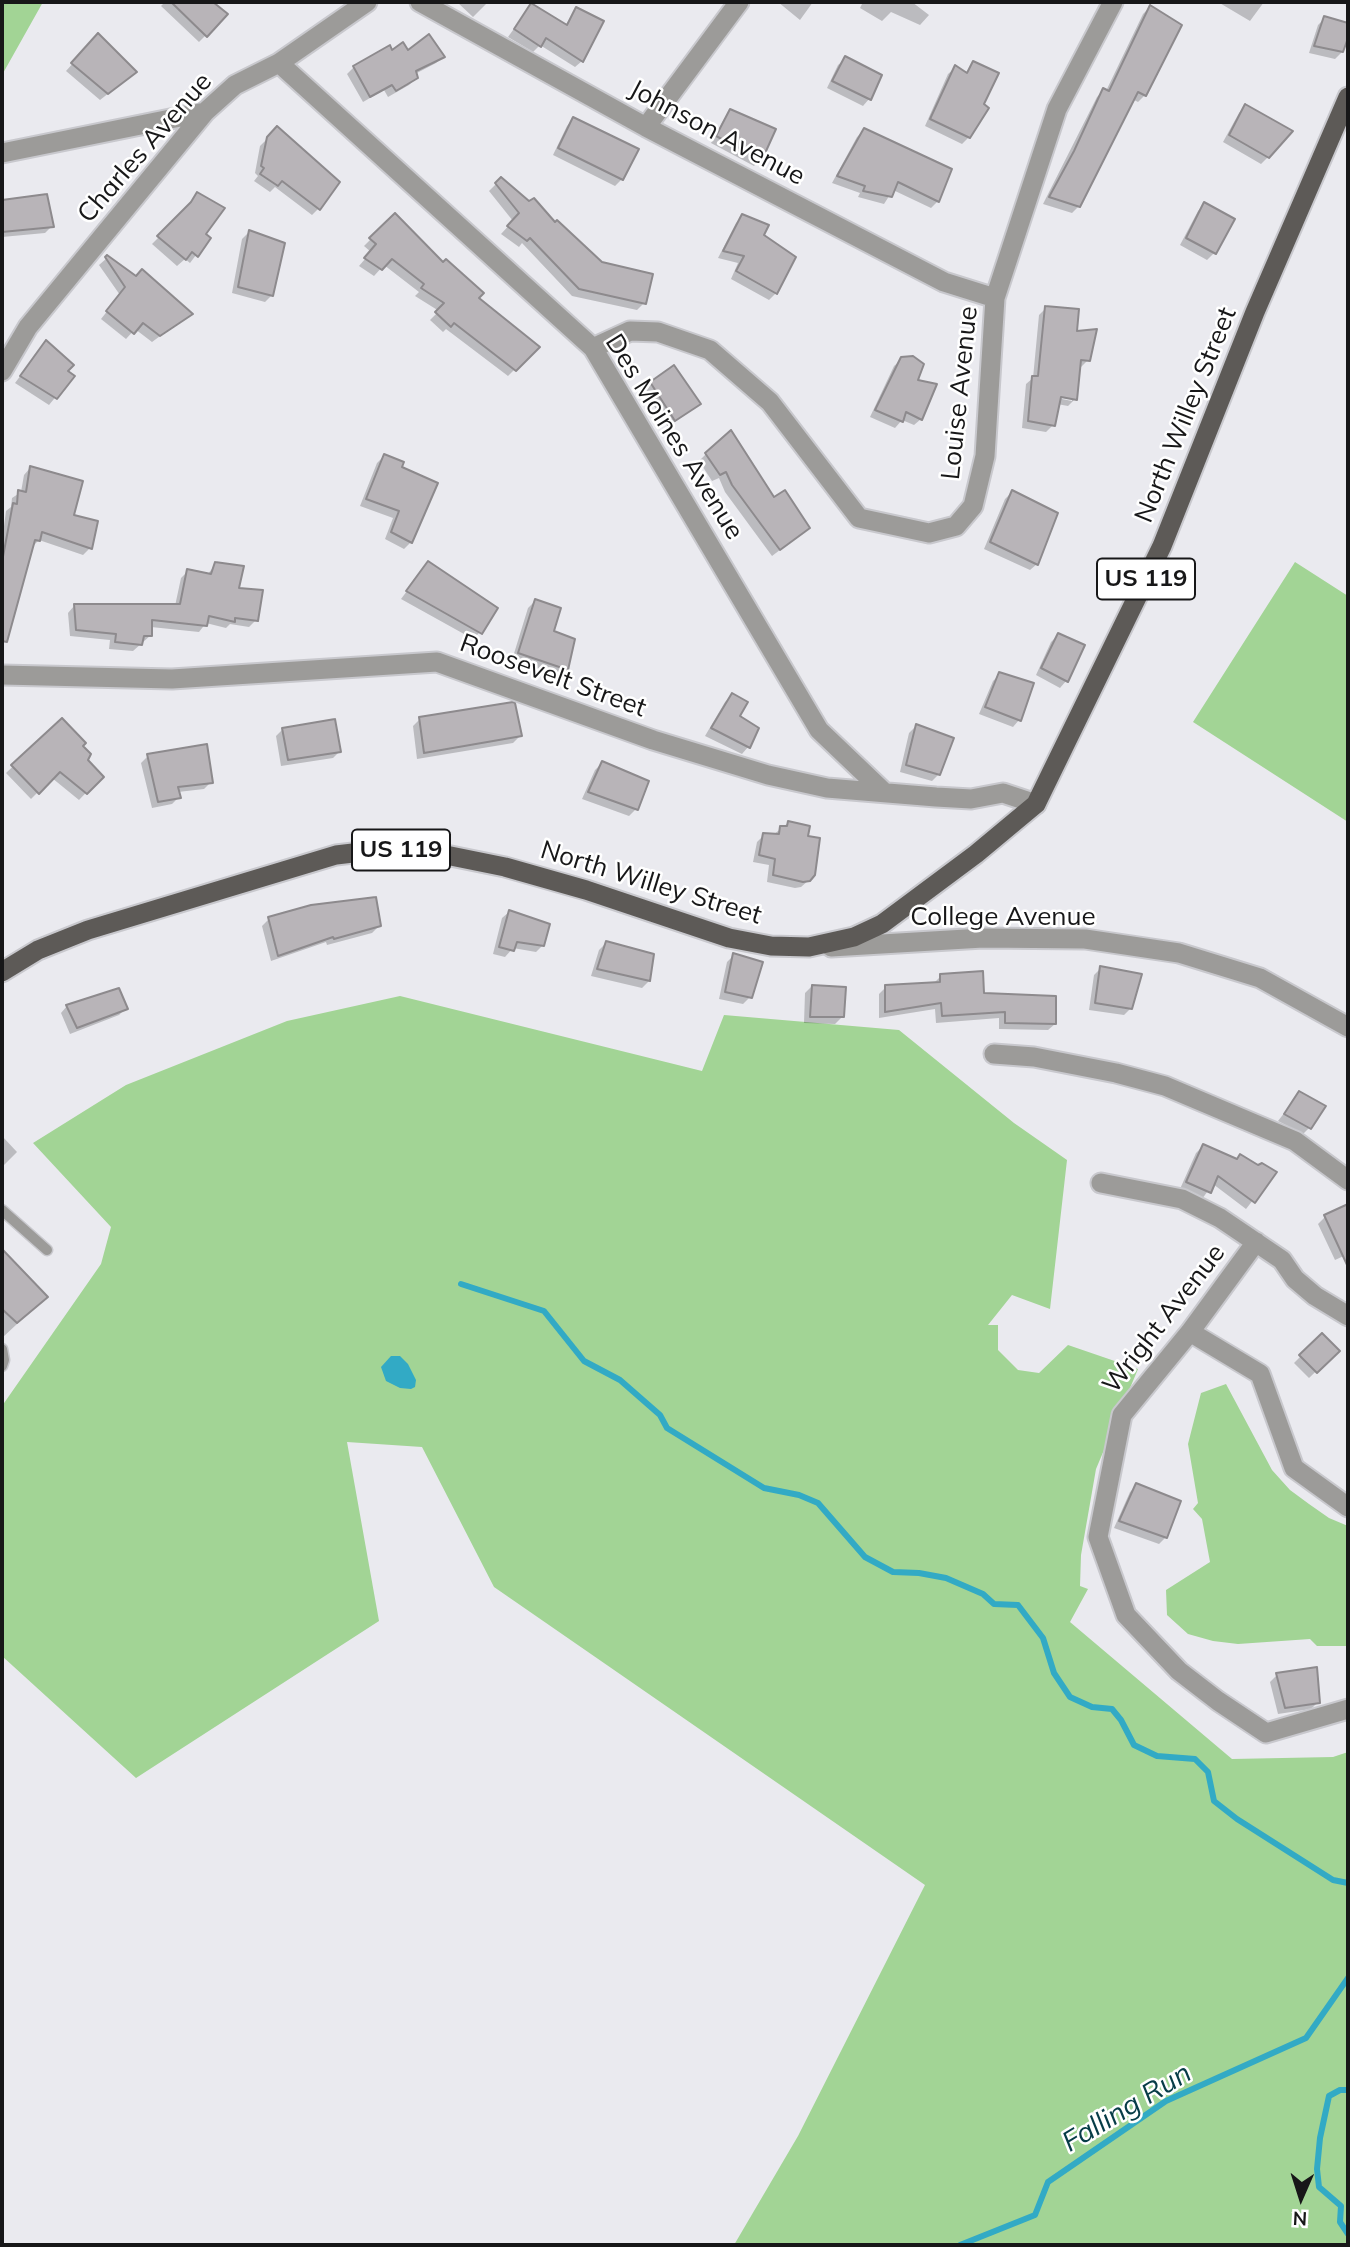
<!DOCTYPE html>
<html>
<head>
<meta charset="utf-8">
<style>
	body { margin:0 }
	#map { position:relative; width:1350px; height:2247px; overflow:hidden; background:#eaeaef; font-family:Mulish,sans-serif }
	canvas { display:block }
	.frame { position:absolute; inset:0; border:4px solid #171718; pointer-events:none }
	.north { position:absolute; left:1266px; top:2163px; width:70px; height:70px; -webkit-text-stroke:5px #fff; paint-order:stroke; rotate:183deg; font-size:19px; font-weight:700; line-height:28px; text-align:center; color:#171718 }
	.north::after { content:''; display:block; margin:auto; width:24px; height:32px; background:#171718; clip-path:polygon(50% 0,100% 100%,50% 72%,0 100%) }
</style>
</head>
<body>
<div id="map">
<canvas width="1350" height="2247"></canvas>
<div class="frame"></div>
<div class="north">N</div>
</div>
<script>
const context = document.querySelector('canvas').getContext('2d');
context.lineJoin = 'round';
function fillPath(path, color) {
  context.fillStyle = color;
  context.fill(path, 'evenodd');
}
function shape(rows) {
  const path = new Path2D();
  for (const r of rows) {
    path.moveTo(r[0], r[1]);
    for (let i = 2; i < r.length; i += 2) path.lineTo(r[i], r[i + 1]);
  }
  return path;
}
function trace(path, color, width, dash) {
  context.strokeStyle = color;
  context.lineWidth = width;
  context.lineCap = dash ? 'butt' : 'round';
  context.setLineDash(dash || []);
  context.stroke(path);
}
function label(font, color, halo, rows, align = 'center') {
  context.font = font + ' Mulish,sans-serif';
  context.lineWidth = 5;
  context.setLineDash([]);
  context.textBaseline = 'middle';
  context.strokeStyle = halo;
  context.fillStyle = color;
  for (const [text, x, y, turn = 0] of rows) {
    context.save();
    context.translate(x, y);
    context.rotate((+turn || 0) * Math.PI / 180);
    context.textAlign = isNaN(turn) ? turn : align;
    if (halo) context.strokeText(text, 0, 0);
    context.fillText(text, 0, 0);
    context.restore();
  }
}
fillPath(shape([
	[2,2,43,2,2,75],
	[1295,562,1348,596,1348,822,1193,722],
	[400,996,702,1071,724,1015,899,1030,1014,1123,1067,1160,1050,1309,1012,1295,988,1325,998,1325,998,1350,1018,1370,1039,1373,1068,1345,1138,1369,1096,1469,1081,1555,1080,1586,1088,1589,1070,1622,1232,1759,1333,1757,1348,1752,1348,2245,734,2245,798,2136,925,1885,494,1587,422,1447,347,1442,379,1621,136,1778,2,1656,2,1406,101,1264,111,1227,33,1143,126,1085,287,1021],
	[1226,1384,1272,1470,1290,1490,1309,1504,1329,1518,1348,1526,1348,1646,1317,1646,1310,1639,1238,1644,1213,1641,1188,1634,1167,1615,1166,1590,1210,1562,1202,1519,1193,1509,1198,1503,1188,1444,1201,1393]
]), '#a2d495');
fillPath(shape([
	[391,1356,400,1356,408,1364,416,1380,415,1387,411,1389,400,1388,386,1381,381,1367]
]), '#32aac5');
fillPath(shape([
	[165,2,211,2,226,15,199,42,161,6],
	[457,2,488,2,473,17],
	[778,2,813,2,800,20],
	[863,2,912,2,929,15,920,25,891,12,882,21,860,8],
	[1218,2,1264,2,1250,21],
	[531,5,565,26,576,9,582,61,575,67,540,45,533,52,508,37],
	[1150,7,1145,95,1138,102,1132,99,1079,206,1072,213,1043,204,1097,97,1104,90,1106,91,1143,14],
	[1325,18,1348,24,1348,33,1342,52,1335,59,1309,53,1318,25],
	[92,42,128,78,100,100,66,71],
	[391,53,443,56,436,63,415,74,416,78,409,85,388,97,384,90,363,102,347,74,354,67],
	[845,59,869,99,863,106,827,88,838,65],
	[973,63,969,137,962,144,925,126,948,74,955,68,965,74],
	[1245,106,1268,157,1261,164,1223,142,1239,113],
	[731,112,760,159,754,166,711,143,724,119],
	[573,119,622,179,615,186,553,155,567,126],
	[864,130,938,201,931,208,893,190,884,204,858,197,860,193,832,183,857,137],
	[271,135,318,209,312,215,275,187,270,192,254,181,258,176,255,173,260,146],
	[501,179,555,225,644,303,637,310,572,296,522,243,519,247,501,234,513,221,489,191],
	[197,194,203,234,208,239,190,263,185,259,177,266,152,244,185,211],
	[45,196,52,226,45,233,2,237,2,202],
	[1204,204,1233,219,1214,253,1207,260,1180,245,1198,211],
	[395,215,477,298,537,347,508,376,446,329,443,332,430,320,439,311,415,296,419,292,384,265,374,276,359,266,371,252,364,246],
	[743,216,761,236,776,293,769,300,731,279,738,263,718,258,736,223],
	[249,232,271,296,265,302,232,293,242,239],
	[107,258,190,314,152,342,135,329,126,339,101,319,120,295,99,265],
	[1046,308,1075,333,1088,360,1081,367,1078,367,1075,399,1068,406,1057,404,1053,425,1046,432,1022,428,1026,384,1033,378,1039,315],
	[1052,394,1072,397,1072,401,1052,397],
	[46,342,66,371,72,377,49,405,15,383],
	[902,359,915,381,921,419,914,425,902,420,895,428,870,417,894,366],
	[651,384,699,404,668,427,644,391],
	[706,454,774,499,801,534,772,556,725,492,719,478,712,481,699,461],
	[384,456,400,468,411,542,404,549,385,539,393,518,360,506,377,463],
	[30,468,72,516,90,548,83,555,39,540,31,548,2,634,2,541,6,511,11,507,12,498,21,492,24,475],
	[1012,492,1037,564,1030,570,984,549,1005,499],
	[428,563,480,632,473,639,401,599],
	[216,564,237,589,256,620,249,627,230,624,226,628,206,623,199,632,151,627,151,635,133,651,109,649,110,640,70,636,68,613,74,606,175,606,181,578,188,571,207,575],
	[535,601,552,632,566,669,559,676,512,660,528,608],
	[1058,635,1066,681,1060,688,1036,675,1051,642],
	[1000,674,1019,720,1013,727,979,714,993,681],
	[732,695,748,747,742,754,705,736,725,702],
	[420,719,520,736,513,743,417,759,413,726],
	[62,720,81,746,86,760,101,777,79,800,52,778,31,799,6,773],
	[916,726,939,774,932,781,900,772,909,733],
	[283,729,340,751,333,758,281,766,276,736],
	[148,756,211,782,204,789,178,792,179,797,172,804,152,808,141,763],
	[602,763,636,809,629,816,582,799,595,770],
	[788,823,806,838,809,880,801,887,795,888,767,882,769,865,753,862,757,842,764,835,773,835],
	[509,912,543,945,536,952,513,948,505,957,493,954,502,918],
	[269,919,379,926,372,933,327,945,326,942,271,961,262,926],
	[606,943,649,981,642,988,591,976,599,950],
	[734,955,750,997,743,1004,719,999,727,962],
	[1101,968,1131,1008,1124,1015,1089,1010,1094,975],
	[941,976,982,995,1055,1024,1048,1030,999,1029,999,1018,936,1023,935,1009,879,1018,879,994,886,987,933,984],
	[812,986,842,1017,835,1024,804,1023,805,993],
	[67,1006,126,1008,119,1015,70,1034,61,1013],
	[1299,1094,1310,1127,1303,1134,1278,1121],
	[2,1136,17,1152,2,1167],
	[1203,1146,1236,1161,1275,1172,1246,1209,1213,1184,1202,1199,1180,1189,1196,1153],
	[1348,1206,1348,1254,1335,1260,1318,1224,1325,1217],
	[2,1251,46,1297,2,1338],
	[1322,1335,1337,1351,1309,1378,1294,1363],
	[1137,1485,1166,1537,1159,1544,1114,1528,1130,1492],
	[1277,1675,1318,1702,1311,1709,1278,1714,1270,1682]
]), '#0003');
trace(shape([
	[461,1284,544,1311,584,1361,620,1380,660,1415,667,1428,764,1488,799,1495,818,1503,865,1557,893,1572,919,1573,946,1578,983,1594,994,1604,1018,1605,1043,1638,1054,1673,1070,1697,1092,1707,1112,1709,1121,1720,1134,1745,1157,1756,1195,1759,1208,1772,1214,1801,1237,1819,1333,1880,1348,1883],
	[1348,2090,1340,2090,1329,2096,1320,2138,1317,2169,1319,2187,1341,2206,1340,2222,1348,2234],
	[960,2245,1035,2215,1048,2182,1166,2101,1306,2038,1348,1978]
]), '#32aac5', 6);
const building = shape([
	[171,2,213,2,228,14,207,37,171,2],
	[531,3,567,25,576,7,604,21,583,62,546,38,541,47,514,29,531,3],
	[1150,5,1182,25,1146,96,1138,92,1080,207,1049,197,1074,151,1103,88,1109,91,1150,5],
	[1324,16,1348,23,1348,38,1343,52,1314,46,1324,16],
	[98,33,137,72,108,94,71,63,98,33],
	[429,34,445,57,416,71,418,78,396,91,392,85,370,97,353,66,390,45,392,50,403,42,408,50,429,34],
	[845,56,882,75,871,100,832,81,845,56],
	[973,61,999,73,984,104,989,108,970,138,930,119,955,65,967,73,973,61],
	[1245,104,1293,131,1269,158,1229,135,1245,104],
	[730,109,776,129,762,160,716,136,730,109],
	[573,117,639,149,623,180,558,148,573,117],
	[277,126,340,182,320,210,282,181,278,186,260,174,264,168,261,166,267,137,277,126],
	[864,128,952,169,939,202,898,182,892,197,863,191,865,186,837,176,864,128],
	[501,177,529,201,534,198,555,222,557,220,602,262,653,274,646,304,579,289,530,238,527,241,507,226,519,213,495,183,501,177],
	[197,192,225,208,206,234,211,238,198,257,192,252,186,260,157,236,191,202,197,192],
	[47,194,54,227,2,232,2,200,47,194],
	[1204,202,1235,219,1216,254,1186,238,1204,202],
	[395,213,443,262,446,259,484,293,479,298,540,347,516,371,454,323,451,327,435,312,444,303,421,288,424,284,392,259,382,270,364,258,376,244,369,238,395,213],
	[742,214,769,225,764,235,796,257,777,294,736,271,744,256,723,251,742,214],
	[249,230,285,243,273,296,238,287,249,230],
	[107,255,136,276,142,269,193,314,160,336,143,323,134,334,106,311,125,287,105,257,107,255],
	[1045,306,1079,309,1077,331,1097,329,1090,361,1081,360,1077,400,1061,397,1055,426,1028,421,1032,376,1038,376,1045,306],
	[46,340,74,365,68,371,75,376,57,399,20,376,46,340],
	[913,356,924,364,918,380,937,384,922,420,906,412,903,422,875,410,901,357,913,356],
	[674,365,701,404,675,421,650,382,674,365],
	[731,430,774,497,785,490,810,528,780,550,732,485,726,472,720,475,705,453,731,430],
	[384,454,404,462,402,467,438,483,412,543,391,532,399,511,366,499,384,454],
	[30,466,83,481,74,515,98,521,92,549,42,532,40,541,35,540,7,642,2,641,2,562,13,503,17,504,18,490,26,492,30,466],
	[1012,490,1058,513,1038,565,990,542,1012,490],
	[428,561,498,608,482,634,406,591,428,561],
	[215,562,244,566,239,588,263,590,258,621,235,618,235,622,209,616,207,626,152,620,152,636,144,636,142,645,115,642,116,634,76,630,74,604,180,604,187,569,211,574,215,562],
	[535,599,561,608,554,631,575,639,568,670,518,653,535,599],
	[1058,633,1085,645,1068,682,1041,668,1058,633],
	[999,672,1034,683,1021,721,985,707,999,672],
	[732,693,748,702,740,716,759,728,750,748,711,728,732,693],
	[513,702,515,703,522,736,424,753,419,717,513,702],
	[62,718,86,743,83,746,91,754,88,760,104,777,87,794,60,772,39,794,11,765,62,718],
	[335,719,341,752,288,760,282,728,335,719],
	[916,724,954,738,940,775,906,765,916,724],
	[207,744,213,783,178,787,181,798,158,802,147,754,207,744],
	[602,761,649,781,638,810,588,792,602,761],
	[788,821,810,826,808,836,820,838,815,875,810,881,803,882,773,875,775,859,759,855,763,833,779,834,780,826,787,826,788,821],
	[376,897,381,926,334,939,333,937,278,956,268,917,311,905,376,897],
	[509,910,550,924,544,946,517,942,514,951,499,947,509,910],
	[606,941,654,954,650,981,597,969,606,941],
	[733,953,763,962,752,998,725,992,733,953],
	[1100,966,1142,974,1132,1009,1095,1003,1100,966],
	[983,971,984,993,1056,996,1056,1024,1005,1023,1005,1012,942,1016,941,1003,885,1012,885,985,940,982,940,974,983,971],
	[812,985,846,987,844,1017,810,1017,812,985],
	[119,988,128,1009,77,1028,66,1005,119,988],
	[1299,1091,1326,1106,1311,1129,1284,1114,1299,1091],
	[1203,1144,1237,1159,1240,1154,1258,1165,1262,1163,1277,1172,1255,1203,1218,1176,1211,1193,1186,1182,1203,1144],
	[1348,1204,1348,1267,1324,1215,1348,1204],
	[2,1249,48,1297,17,1323,2,1309,2,1249],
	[1322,1333,1340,1351,1317,1373,1299,1355,1322,1333],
	[1136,1483,1181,1501,1167,1538,1119,1521,1136,1483],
	[1317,1667,1320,1703,1285,1708,1276,1673,1317,1667]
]);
fillPath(building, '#b8b4b8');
trace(building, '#8d8a8d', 2);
const service = shape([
	[2,1210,47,1250],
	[2,1349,4,1360,2,1366]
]);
const minor = shape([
	[420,2,646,127,944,282,995,298],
	[279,63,593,348,819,730,884,792],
	[646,127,739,2],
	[2,153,205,112],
	[593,348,630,331,658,332,710,350,770,402,859,518,929,533,956,526,973,506,985,456,995,298,1057,109,1113,2],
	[2,371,28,327,205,112,235,85,279,63,367,2],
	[2,675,172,679,437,662,653,740,768,775,827,788,936,797,971,799,1003,793,1036,804],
	[994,1054,1034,1057,1116,1073,1165,1086,1295,1141,1348,1180],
	[1101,1183,1182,1199,1220,1218,1282,1260,1295,1279,1315,1296,1348,1316],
	[1256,1242,1190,1332,1122,1415,1098,1537,1126,1615,1179,1671,1218,1701,1266,1733,1348,1709],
	[1190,1332,1260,1374,1294,1468,1348,1507]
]);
const tertiary = shape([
	[831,947,983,938,1085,939,1179,953,1260,978,1348,1027]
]);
const primary = shape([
	[2,972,38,950,88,930,336,855,387,849,431,852,505,867,586,890,729,938,771,946,809,947,854,937,882,924,976,854,1036,804,1162,546,1255,312,1348,97]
]);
trace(service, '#c8c8cd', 13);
trace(minor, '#c8c8cd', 23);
trace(tertiary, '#c8c8cd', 23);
trace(primary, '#c8c8cd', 23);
trace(service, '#9c9b99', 10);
trace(minor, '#9c9b99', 19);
trace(tertiary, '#9c9b99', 19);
trace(primary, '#5d5a57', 19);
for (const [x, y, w] of [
	[1146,579,98],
	[401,850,98]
]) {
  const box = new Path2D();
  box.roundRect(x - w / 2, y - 20.5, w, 41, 5);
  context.fillStyle = '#fff';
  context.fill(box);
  trace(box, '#171718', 2);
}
label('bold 24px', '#171718', null, [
	["US 119",1146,579],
	["US 119",401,850]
]);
label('26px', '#171718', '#fff', [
	["Johnson Avenue",717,133,28],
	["Charles Avenue",145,148,-49],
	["Louise Avenue",960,393,-84],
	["North Willey Street",1186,415,-68],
	["Des Moines Avenue",674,437,58],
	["Roosevelt Street",553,676,20],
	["North Willey Street",651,883,17],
	["College Avenue",1003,917],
	["Wright Avenue",1164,1319,-52]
]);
label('italic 28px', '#063c47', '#fff', [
	["Falling Run",1127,2108,-31]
]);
</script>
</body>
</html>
